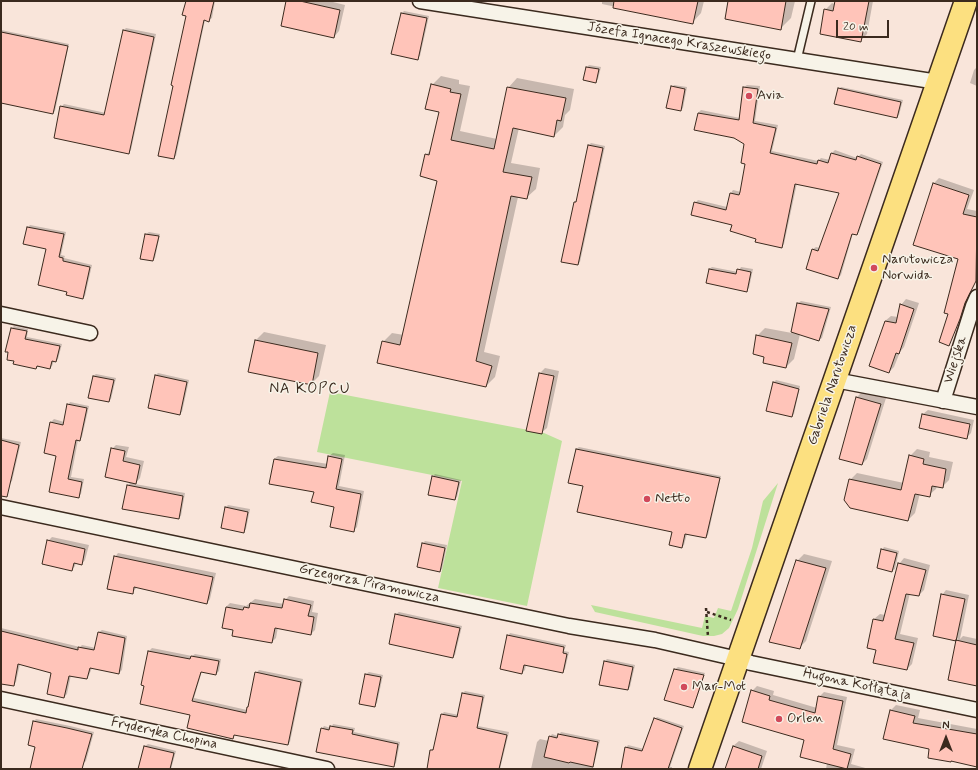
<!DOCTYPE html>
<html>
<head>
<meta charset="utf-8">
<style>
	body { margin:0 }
	#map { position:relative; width:978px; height:770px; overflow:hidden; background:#f9e5da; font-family:Mynerve,sans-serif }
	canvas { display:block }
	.frame { position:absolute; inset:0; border:2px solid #3b2a1e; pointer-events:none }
	.north { position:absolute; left:926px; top:718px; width:40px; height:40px; -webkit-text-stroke:3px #f7f3e8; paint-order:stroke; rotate:0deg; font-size:11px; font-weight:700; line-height:16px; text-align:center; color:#3b2a1e }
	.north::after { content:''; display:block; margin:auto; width:14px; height:18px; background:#3b2a1e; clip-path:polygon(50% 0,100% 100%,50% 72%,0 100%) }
	.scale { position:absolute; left:836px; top:20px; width:53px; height:18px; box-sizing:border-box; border:2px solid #3b2a1e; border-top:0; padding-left:5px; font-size:12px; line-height:14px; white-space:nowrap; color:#3b2a1e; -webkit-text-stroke:3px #f7f3e8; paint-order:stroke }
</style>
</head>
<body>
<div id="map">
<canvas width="978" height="770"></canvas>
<div class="frame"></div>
<div class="north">N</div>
<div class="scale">20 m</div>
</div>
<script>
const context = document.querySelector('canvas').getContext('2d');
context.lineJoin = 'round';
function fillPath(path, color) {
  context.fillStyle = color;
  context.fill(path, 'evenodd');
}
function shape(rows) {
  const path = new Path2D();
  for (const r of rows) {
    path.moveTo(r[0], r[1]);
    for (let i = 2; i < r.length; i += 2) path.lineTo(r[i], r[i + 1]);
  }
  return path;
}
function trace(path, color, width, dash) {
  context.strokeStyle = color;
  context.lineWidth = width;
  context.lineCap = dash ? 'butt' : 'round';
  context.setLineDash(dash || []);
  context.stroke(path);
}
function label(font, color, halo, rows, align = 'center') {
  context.font = font + ' Mynerve,sans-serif';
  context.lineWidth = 3;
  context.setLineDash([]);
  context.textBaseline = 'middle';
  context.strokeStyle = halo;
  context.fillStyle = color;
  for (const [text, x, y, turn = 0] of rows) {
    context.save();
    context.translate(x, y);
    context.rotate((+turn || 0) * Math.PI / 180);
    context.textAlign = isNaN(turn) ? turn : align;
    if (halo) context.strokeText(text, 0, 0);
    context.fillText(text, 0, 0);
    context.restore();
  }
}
fillPath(shape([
	[330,392,544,433,562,441,527,606,438,588,462,481,317,452],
	[778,483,738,609,729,628,722,634,714,636,703,636,595,612,591,605,702,628,705,616,714,618,718,608,731,611,752,548,763,501]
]), '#bde19b');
fillPath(shape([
	[187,1,215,1,212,18,209,20,205,20,176,156,173,158,174,85,187,15],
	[287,1,329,1,345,5,339,31,334,37],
	[602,1,704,1,701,13,692,23,602,4],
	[729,1,795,1,791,18,781,28],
	[836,1,873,1,867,34,860,41,825,10,832,3,835,4],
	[404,11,429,16,420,56,417,58,402,13],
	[126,28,156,34,131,150,129,153,61,107,64,104,106,113,124,30],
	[1,30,69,44,55,111,53,113,1,102],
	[589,65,601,67,598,79,596,82,587,67],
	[977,67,977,86,970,83,974,70],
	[441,76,459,80,459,84,470,86,460,131,497,139,508,88,517,78,574,89,570,110,565,115,563,127,554,136,519,128,511,163,540,168,536,189,526,198,518,197,484,352,500,356,495,377,486,386,383,342,392,333,404,335,439,180,426,155,432,149,440,111,432,85],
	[674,85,687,87,683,108,681,110,672,87],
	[747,85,760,86,755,121,778,125,772,151,818,161,821,158,830,160,832,153,835,150,857,158,861,154,883,162,859,232,857,234,853,233,841,275,838,278,807,269,813,249,816,247,820,248,840,192,797,183,784,244,782,247,757,239,695,203,698,200,727,207,731,193,733,190,741,192,746,163,745,144,735,137,695,129,698,113,701,110,740,118,744,87],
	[841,87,903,100,899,115,897,117,839,89],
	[591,143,605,146,580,262,578,264,575,202,577,200,589,145],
	[939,178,974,190,967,209,977,211,977,273,965,310,960,315,959,258,914,244,934,183],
	[30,225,66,232,61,255,65,256,64,258,92,265,85,296,83,298,68,291,47,248,28,227],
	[149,232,160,234,155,258,153,260,141,258,146,234],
	[712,267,738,272,741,267,753,269,749,288,746,291,709,269],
	[906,299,919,303,904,347,900,352,894,367,889,372,885,321,891,316,898,317,901,305],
	[801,301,831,307,822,338,819,340,800,334,794,359,786,367,765,356,757,336,765,328,792,333,798,303],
	[14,326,28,329,27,337,62,344,58,359,56,361,54,361,52,366,50,368,39,366,36,368,15,361,12,328],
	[264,332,326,345,319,376,311,384,256,340],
	[545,368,559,371,547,428,541,433,540,373],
	[158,373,189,380,182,412,179,414,156,375],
	[96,374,116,378,111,399,109,401,93,376],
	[776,380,800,386,794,414,792,416,773,383],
	[862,392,886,398,867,459,862,464,840,458,857,397],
	[70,402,89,406,82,437,80,440,78,440,71,477,84,479,81,494,78,497,50,492,58,455,51,422,54,419,64,422,68,405],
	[928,410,974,420,971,433,966,438,923,414],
	[1,438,21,442,12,481,10,483,1,481],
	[116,445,129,447,126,457,144,461,140,478,135,484,185,493,181,516,178,518,128,485,132,481,112,449],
	[579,447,721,476,708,535,706,537,687,534,684,545,682,547,673,531,584,485,569,482,576,449],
	[917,449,930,452,929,457,953,462,949,480,942,487,937,486,936,489,929,495,920,493,915,513,908,520,850,480,857,473,904,483,910,456],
	[333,453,345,455,339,486,364,491,357,527,353,531,335,506,274,459,278,456,328,464,329,456],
	[435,474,461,480,457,497,455,499,432,477],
	[228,505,250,509,246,529,244,532,226,507],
	[52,537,89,545,85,560,82,564,76,562,75,566,72,570,48,541],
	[425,541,447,545,442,569,440,571,418,567,423,543],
	[884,547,899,551,895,569,892,571,882,550],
	[118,553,216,573,210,599,207,603,137,587,133,592,115,557],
	[804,554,832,561,806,641,799,648,797,561],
	[904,558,930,565,924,590,919,595,910,593,900,634,918,638,912,664,907,669,877,649,874,619,880,614,885,615,899,564],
	[946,590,969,595,960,639,963,636,977,639,977,685,949,679,958,638,956,640,942,595],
	[289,596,314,601,312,612,318,613,315,630,311,634,278,627,276,638,272,642,234,629,223,627,226,607,230,603,246,606,255,599,284,604,285,600],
	[399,612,462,626,455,655,453,657,396,614],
	[1,628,80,647,82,645,96,648,99,632,102,630,127,636,122,670,119,673,92,668,89,675,87,678,71,675,67,694,64,697,52,672,20,664,16,682,13,685,1,683],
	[510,633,566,645,564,651,569,652,565,669,563,672,526,665,525,670,522,673,508,636],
	[152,648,192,656,195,654,221,659,219,671,216,674,202,671,194,698,247,710,250,706,256,673,259,670,303,679,290,742,288,744,235,735,232,737,191,714,149,651],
	[607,659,635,665,630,687,628,689,605,661],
	[678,667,705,673,695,704,692,707,665,699,675,669],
	[369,672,383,675,377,703,374,706,366,674],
	[757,686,774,691,773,695,817,708,819,697,824,692,847,697,837,745,855,749,851,764,869,769,826,769,827,763,806,739,752,691],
	[465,691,485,695,478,726,509,732,500,769,428,769,431,750,435,748,442,714,444,712,459,715,463,693],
	[896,705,920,710,918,718,977,729,977,766,929,757,930,748,891,710],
	[657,717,684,726,670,767,672,767,672,769,621,769,626,748,628,745,644,749,655,719],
	[36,719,70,726,94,732,86,761,76,769,31,769,36,746,34,721],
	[333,724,355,728,354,732,400,742,396,763,393,766,322,729,324,726,331,728],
	[561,732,600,740,593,769,531,769,537,742,540,739,549,741,550,737,552,734,558,736],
	[739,741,767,751,761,769,726,769,733,746],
	[148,744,176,751,171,769,139,769,145,746]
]), '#0003');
const building = shape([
	[186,1,214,1,209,22,204,20,174,159,158,156,173,86,171,85,186,16,182,15,186,1],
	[286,1,300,1,340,10,334,38,281,26,286,1],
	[614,1,698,1,693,24,613,8,614,1],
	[728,1,786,1,781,30,725,19,728,1],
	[835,1,869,1,861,42,820,34,824,9,833,11,835,1],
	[401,13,427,18,418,60,391,54,401,13],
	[123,30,154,37,129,154,54,138,60,106,104,115,123,30],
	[1,32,68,46,53,114,1,103,1,32],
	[586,67,599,69,596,83,583,80,586,67],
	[431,84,451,89,450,92,461,94,451,140,494,149,507,87,566,98,561,121,557,120,554,137,513,128,503,172,532,177,527,199,511,196,476,361,492,366,486,387,377,363,382,341,400,345,437,181,420,176,425,154,429,155,439,112,425,109,431,84],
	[671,86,685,89,681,111,666,108,671,86],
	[743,87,758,89,753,123,776,128,770,153,817,164,818,160,828,163,831,153,856,160,857,156,881,164,857,235,852,234,838,279,806,269,812,249,818,251,839,193,795,184,782,248,755,242,756,239,730,231,732,225,691,215,694,202,726,210,730,193,739,195,740,192,745,164,741,163,744,144,734,138,694,130,698,113,739,120,743,87],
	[838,88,901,102,897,118,834,104,838,88],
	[588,145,603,148,578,265,561,262,574,202,576,202,588,145],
	[933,183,969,195,963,214,977,217,976,281,965,303,960,319,949,346,939,342,948,314,944,313,958,259,913,245,933,183],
	[27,227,64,234,59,257,63,258,63,261,90,267,83,299,66,295,67,292,38,285,46,249,23,244,27,227],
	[145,234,159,236,153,261,140,259,145,234],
	[709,269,736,274,737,269,751,272,747,292,706,283,709,269],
	[797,303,829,309,819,341,791,332,797,303],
	[900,304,914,309,899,354,896,353,889,373,869,366,885,321,896,323,900,304],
	[11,328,27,331,25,339,60,346,56,362,52,361,50,369,37,366,36,369,13,364,14,361,7,360,8,352,5,352,11,328],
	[756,335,792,343,786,368,763,363,764,357,753,354,756,335],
	[255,340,318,353,312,385,248,372,255,340],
	[539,373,554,376,542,434,526,431,539,373],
	[155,375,187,382,180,415,148,408,155,375],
	[93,376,114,380,109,402,88,398,93,376],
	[773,382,799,389,792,417,766,411,773,382],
	[856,397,881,404,862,465,839,459,856,397],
	[67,404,87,408,80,441,76,440,68,479,82,482,79,498,49,492,56,456,44,453,50,422,63,425,67,404],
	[922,414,970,424,967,439,919,428,922,414],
	[1,440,19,445,7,497,1,496,1,440],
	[111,448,125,451,123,461,140,465,136,484,105,477,111,448],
	[576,449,720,478,706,538,685,534,682,548,669,545,672,532,577,512,583,486,568,483,576,449],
	[909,455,924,459,923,464,946,469,943,488,932,486,930,497,915,494,908,521,850,508,844,500,849,479,901,490,909,455],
	[328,456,342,459,336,489,361,494,354,532,330,527,334,507,311,502,314,492,269,484,274,459,326,468,328,456],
	[432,476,459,482,455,500,428,495,432,476],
	[127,485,183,496,179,519,122,509,127,485],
	[225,507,248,512,244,533,221,528,225,507],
	[47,540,85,549,82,565,74,563,72,571,42,564,47,540],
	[422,543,445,548,440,572,417,567,422,543],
	[881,549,897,553,892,572,877,568,881,549],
	[114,556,213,577,207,604,134,587,133,594,107,589,114,556],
	[796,560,826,568,800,649,769,642,796,560],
	[898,563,926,570,919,596,906,594,895,639,914,643,907,670,873,663,876,650,867,648,873,619,883,621,898,563],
	[941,594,965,599,956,641,933,636,941,594],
	[284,599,311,605,308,616,314,617,311,635,275,628,272,643,232,636,233,630,222,628,226,607,243,610,244,607,249,608,250,603,282,608,284,599],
	[395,614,460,628,453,658,389,644,395,614],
	[1,631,78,650,78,647,94,650,98,632,125,638,119,674,90,668,87,679,69,676,64,698,47,694,51,673,18,664,14,686,1,684,1,631],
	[507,635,564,647,563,653,567,654,563,673,524,665,522,674,500,669,507,635],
	[956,640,977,645,977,686,948,680,956,640],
	[148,651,190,659,191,656,219,661,216,675,201,672,192,701,246,713,247,707,248,707,255,672,301,682,288,745,234,735,233,739,187,728,190,715,140,704,144,686,141,685,148,651],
	[604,661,633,667,628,690,599,685,604,661],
	[674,669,704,675,693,708,664,700,674,669],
	[365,674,381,677,375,707,359,704,365,674],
	[751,690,770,696,769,700,815,713,818,696,843,701,833,749,851,754,847,769,800,757,804,740,742,722,751,690],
	[462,693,483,697,477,728,507,735,499,769,427,769,430,750,433,750,441,714,457,717,462,693],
	[890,710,915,716,913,723,977,734,977,767,951,761,951,762,928,758,929,749,883,739,890,710],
	[654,718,682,728,668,769,621,769,625,747,642,751,654,718],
	[33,721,67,728,92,734,82,769,30,769,35,747,28,745,33,721],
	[330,726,353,730,352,734,398,744,394,767,316,752,321,728,329,730,330,726],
	[558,734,598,742,593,767,570,762,569,763,544,757,549,736,557,738,558,734],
	[144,746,174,753,170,769,138,769,144,746],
	[733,746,762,756,758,769,725,769,733,746]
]);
fillPath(building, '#ffc4b9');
trace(building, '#3b2a1e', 1);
const service = shape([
	[797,60,811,1]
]);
const minor = shape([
	[420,1,938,82],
	[1,314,90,333],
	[835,380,977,407],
	[943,401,973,306,977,297],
	[1,507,569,626,655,640,738,659,751,663,977,710],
	[1,699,327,769]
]);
const primary = shape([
	[700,769,966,1]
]);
trace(service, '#3b2a1e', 10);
trace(minor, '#3b2a1e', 17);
trace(primary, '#3b2a1e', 25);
trace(shape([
	[706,608,708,637],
	[707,612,731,620]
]), '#3b2a1e', 2.5, [3, 3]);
trace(service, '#f7f3e8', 7);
trace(minor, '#f7f3e8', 14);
trace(primary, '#fce080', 22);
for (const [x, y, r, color] of [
	[749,96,4,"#d1495b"],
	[874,268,4,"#d1495b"],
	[647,499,4,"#d1495b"],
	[684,687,4,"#d1495b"],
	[779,719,4,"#d1495b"]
]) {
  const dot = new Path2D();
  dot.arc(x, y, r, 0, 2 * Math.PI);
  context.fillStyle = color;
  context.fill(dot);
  trace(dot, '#f7f3e8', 1.5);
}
label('14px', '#3b2a1e', '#f7f3e8', [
	["Józefa Ignacego Kraszewskiego",679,42,9],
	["Wiejska",956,360,-72],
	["Gabriela Narutowicza",833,385,-71],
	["Grzegorza Piramowicza",369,584,12],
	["Hugona Kołłątaja",857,685,12],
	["Fryderyka Chopina",164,734,12]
]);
label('14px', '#3b2a1e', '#f7f3e8', [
	["Avia",757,96],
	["Narutowicza",882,260],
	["Norwida",882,276],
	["Netto",655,499],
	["Mar-Mot",692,687],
	["Orlen",787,719]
], 'left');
context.letterSpacing = '1px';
label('15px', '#3b2a1e', '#f7f3e8', [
	["NA KOPCU",310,390]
]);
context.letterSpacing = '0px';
</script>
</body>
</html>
